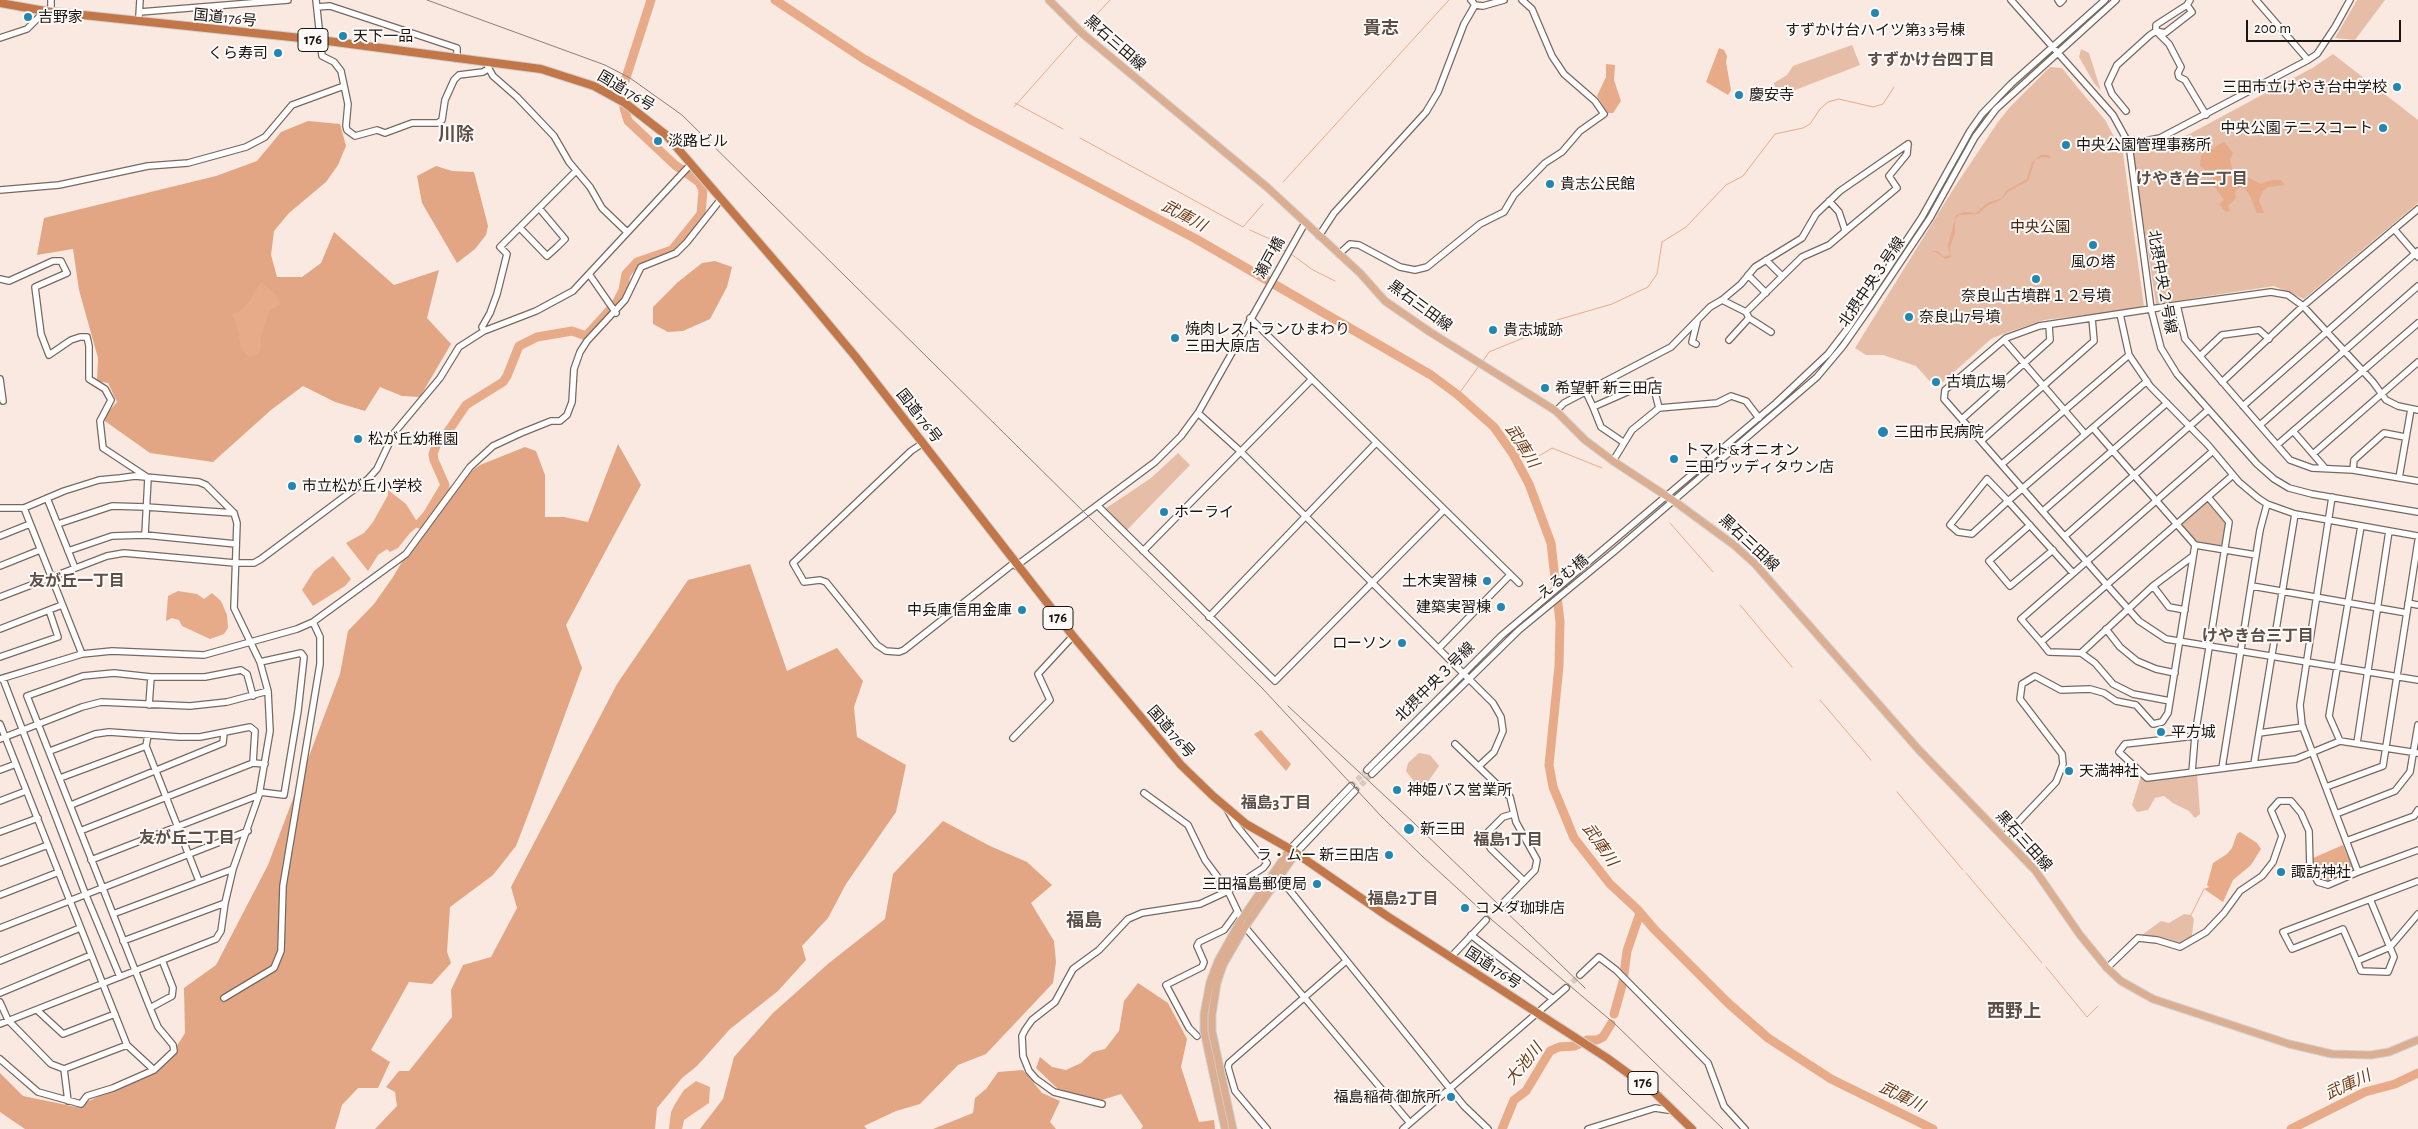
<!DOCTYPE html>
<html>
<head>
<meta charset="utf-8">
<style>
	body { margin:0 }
	#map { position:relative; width:2418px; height:1129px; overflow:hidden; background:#fae9e0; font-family:"Alegreya Sans",sans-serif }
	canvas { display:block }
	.scale { position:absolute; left:2246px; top:20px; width:155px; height:22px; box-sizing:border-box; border:2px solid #1a1512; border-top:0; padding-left:6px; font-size:15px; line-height:18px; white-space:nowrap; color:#1a1512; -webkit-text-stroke:4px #fdfaf8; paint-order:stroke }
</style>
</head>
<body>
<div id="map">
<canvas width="2418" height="1129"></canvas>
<div class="scale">200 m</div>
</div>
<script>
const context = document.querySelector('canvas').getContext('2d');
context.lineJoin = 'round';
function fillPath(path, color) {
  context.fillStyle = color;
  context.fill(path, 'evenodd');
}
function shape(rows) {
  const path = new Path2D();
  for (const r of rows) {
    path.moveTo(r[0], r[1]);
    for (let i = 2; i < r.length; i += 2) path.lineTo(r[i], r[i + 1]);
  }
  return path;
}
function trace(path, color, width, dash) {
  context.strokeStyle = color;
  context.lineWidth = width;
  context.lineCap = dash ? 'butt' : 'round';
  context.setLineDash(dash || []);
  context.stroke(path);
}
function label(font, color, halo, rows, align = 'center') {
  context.font = font + ' "Alegreya Sans","Noto Sans JP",sans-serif';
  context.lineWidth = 4;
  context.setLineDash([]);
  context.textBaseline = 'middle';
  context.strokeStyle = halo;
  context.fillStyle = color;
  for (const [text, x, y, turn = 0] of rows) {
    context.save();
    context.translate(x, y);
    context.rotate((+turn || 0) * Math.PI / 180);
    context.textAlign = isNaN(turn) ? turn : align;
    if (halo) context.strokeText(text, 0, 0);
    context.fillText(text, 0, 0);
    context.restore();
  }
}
fillPath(shape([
	[2357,0,2385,0,2355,40,2335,38],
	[1852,45,1860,65,1777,97,1774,83,1787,75,1793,66],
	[2081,49,2089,53,2101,91,2094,83,2079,57],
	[2333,54,2418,120,2418,203,2304,299,2274,286,2156,304,2133,155,2135,151,2141,146,2161,142,2167,146,2314,67],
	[2050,67,2062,68,2078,88,2105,120,2123,153,2144,307,2138,309,2044,320,2003,334,1991,339,1936,388,1916,366,1883,355,1866,355,1855,348,1954,188,1998,122,2010,107],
	[1178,453,1190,465,1126,531,1105,509,1151,478],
	[2208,497,2229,522,2225,550,2195,545,2177,524],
	[1419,753,1430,755,1439,766,1425,786,1416,784,1406,771,1408,763],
	[2197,772,2200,814,2195,818,2189,811,2173,803,2164,796,2155,798,2148,810,2137,812,2132,805,2142,773,2148,778],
	[2184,914,2191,915,2194,919,2191,942,2180,947,2138,938,2161,921,2169,923]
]), '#e6bda7');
fillPath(shape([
	[308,121,340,124,346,146,338,165,326,182,289,213,274,231,271,255,277,277,302,277,321,263,334,232,394,285,439,270,427,318,451,344,420,397,402,396,380,387,365,411,335,402,303,386,271,410,213,462,150,453,102,419,117,402,108,383,97,381,98,358,79,290,73,249,37,255,44,218,216,176,257,161,281,132],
	[436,166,452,171,474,172,488,226,486,235,475,249,457,263,422,203,417,176],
	[715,261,732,267,727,287,710,319,683,331,668,332,653,324,653,307,678,282,702,263],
	[618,444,641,485,566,625,582,668,531,807,516,846,493,875,450,907,447,952,451,963,432,984,409,982,371,1050,390,1062,378,1088,358,1088,342,1105,335,1129,25,1129,0,1112,0,1073,23,1096,76,1107,165,1065,185,1033,184,988,216,965,268,865,340,674,348,631,374,604,393,577,443,492,480,465,525,447,536,451,545,475,545,517,564,517,588,522],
	[750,564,787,671,837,648,863,681,854,707,857,737,906,765,896,812,846,884,828,918,802,946,806,960,778,991,730,1029,697,1066,682,1078,657,1108,655,1129,375,1129,397,1106,395,1092,386,1087,399,1071,409,1071,452,1017,451,990,463,965,491,957,517,908,511,887,617,684,688,580],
	[943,821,990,846,1027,862,1052,885,1031,903,1054,941,1056,962,1053,983,986,1054,958,1065,920,1104,896,1111,864,1126,867,1129,700,1129,723,1099,734,1057,773,1013,829,963,885,919,893,874],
	[1138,983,1168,1003,1187,1039,1181,1067,1199,1122,1214,1120,1215,1129,1141,1129,1143,1126,1121,1094,1102,1100,1059,1090,1036,1068,1040,1057,1052,1067,1066,1070,1081,1063,1093,1052,1105,1049,1119,1031,1124,1001],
	[1023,1070,1042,1093,1060,1101,1050,1122,1056,1129,933,1129,973,1113,975,1098,986,1089,998,1072]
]), '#e2a684');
fillPath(shape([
	[1719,48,1724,50,1727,56,1726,62,1731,90,1728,95,1706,82],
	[1606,64,1615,65,1614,80,1621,101,1613,113,1608,113,1597,96,1606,77],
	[2224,142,2233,153,2230,159,2232,169,2261,184,2271,180,2281,180,2285,185,2268,187,2263,191,2259,201,2264,213,2257,213,2250,196,2245,189,2240,187,2235,191,2236,198,2228,206,2230,211,2226,212,2219,204,2224,200,2211,181,2214,179,2200,165,2201,155],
	[2041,155,2049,155,2051,158,2042,157,2035,160,2028,181,2009,191,2002,199,1987,206,1978,214,1959,215,1955,220,1955,233,1950,247,1951,257,1945,259,1936,252,1930,251,1937,251,1944,257,1950,255,1948,245,1956,215,1964,212,1976,213,1987,203,2002,198,2006,191,2027,179,2032,162],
	[261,282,276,294,280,305,269,311,261,337,261,349,259,353,249,358,241,348,236,323,231,313,238,312,249,302],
	[388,490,406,504,416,520,423,522,410,533,398,548,390,552,387,549,378,555,368,571,346,543,364,533,373,522,388,495],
	[333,556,351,579,345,586,313,606,302,590,314,571],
	[178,591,197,594,204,599,212,593,221,601,227,615,228,628,224,634,210,639,182,626,179,620,172,618,166,621,168,596],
	[1261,730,1291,764,1286,771,1254,734],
	[2240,832,2257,843,2261,849,2251,865,2233,880,2223,902,2204,889,2209,887,2207,885,2213,863,2227,854,2232,848,2237,834],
	[2343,845,2354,871,2329,883,2322,882,2317,878,2313,869,2313,858],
	[696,1081,710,1087,709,1103,684,1120,682,1129,669,1129,671,1112,675,1104,684,1090]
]), '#e8ab89');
trace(shape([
	[1083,29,1110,0],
	[1015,103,1063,129],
	[1014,107,1077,36],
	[1080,138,1243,227,1263,204],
	[1283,182,1449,0],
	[1250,230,1272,240,1274,245,1285,251],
	[1291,254,1313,270,1335,281],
	[1483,361,1489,352,1533,334,1557,320,1612,304,1648,287,1657,274,1662,242,1686,227,1726,185,1743,176,1775,134,1803,128,1810,124,1820,109,1828,102,1839,99,1873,107,1883,104,1894,87],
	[1458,395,1479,366],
	[1513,454,1526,456,1531,461,1552,448,1602,468],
	[1670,523,1713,572],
	[1740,605,1792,667],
	[1820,700,1871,760],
	[1897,792,1963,870],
	[1966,873,2042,963],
	[2191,915,2204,889],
	[2046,967,2087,1017,2098,1006]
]), '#e8ab89', 1);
trace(shape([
	[775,0,864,59,973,121,1196,239,1431,375,1458,395,1494,427,1513,454,1529,484,1551,543,1560,622,1559,666,1549,765,1553,787,1574,838,1610,884,1637,909,1654,929,1728,1003,1768,1038,1831,1079,1933,1129],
	[419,524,427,515,445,485,434,460,433,454,437,443,447,433,466,405,503,382,507,376,519,346,537,337,572,331,586,336,617,302,623,290,626,274,637,262,672,250,701,214,703,190,699,182,675,165,628,121,624,108,623,87,651,0],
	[1614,1014,1623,982,1627,951,1640,913],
	[1502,1129,1514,1100,1526,1091,1550,1051,1559,1047,1575,1046,1587,1040,1597,1040,1603,1037,1611,1024],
	[2291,1129,2365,1092,2395,1084,2418,1073]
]), '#e8ab89', 9);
trace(shape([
	[1351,786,1367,770],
	[1355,791,1372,774],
	[1486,920,1503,903],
	[1566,988,1580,975]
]), '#d8c9c1', 5.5, [5.5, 3]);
const minor = shape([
	[51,0,51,12],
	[316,0,322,56,334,62,341,71,348,104,346,126,347,130,355,136,377,130,385,133,412,123,438,123,442,120,445,100,454,80,459,75,483,72,488,69],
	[1471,0,1475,5,1483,6,1504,0],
	[2011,0,2113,115,2129,144,2151,309,2161,348,2177,374,2257,464,2274,479,2289,488,2312,494,2418,512],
	[2058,0,2060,3,2063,0],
	[2256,0,2308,60],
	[2187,5,2156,25,2156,31,2169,44,2181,67,2178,73,2179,77,2185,80,2206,115],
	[317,7,330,6,457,48,457,59],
	[140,12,288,0],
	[139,16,140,0],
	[0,38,27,29,45,11],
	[488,67,493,76,517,97,554,136,569,162,590,187,602,208,627,232],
	[2126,111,2112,94,2108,84,2117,65,2150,35,2156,31,2165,33,2192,12,2187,5,2190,0],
	[2129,144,2160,138,2308,60,2317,54,2335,27,2350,0],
	[0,190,59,185,148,166,188,163,246,147,265,137,292,105,344,86],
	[1829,201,1839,212,1845,230],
	[520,228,547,256,557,247,565,239,539,208],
	[2394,229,2418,257],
	[1319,236,1334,213,1426,112,1438,92,1464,24,1475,5],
	[1339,254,1350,244,1359,245,1400,267,1415,270,1427,267,1480,224,1504,212,1514,195,1545,163,1562,152,1580,131,1604,114,1595,101,1564,74,1552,56,1532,9,1522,0],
	[1766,260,1782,276],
	[589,274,616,313],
	[1748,275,1766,293],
	[0,279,9,281,53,261,61,261,67,273,35,287,41,334,49,355,71,340,80,337,87,337,89,346,89,379,105,389,111,400,100,421,103,448,147,477],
	[1722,300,1746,312,1802,257,1829,245,1849,228,1897,188,1889,176,1907,154,1908,144],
	[2177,305,2271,292,2288,295,2303,306,2373,382,2386,400,2398,406,2418,410],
	[2120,314,2129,355,2150,386,2208,445,2239,482,2258,498,2267,504,2295,514,2418,536],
	[1250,318,1519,583],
	[1749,318,1771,332],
	[484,331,482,327,490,313,497,294,507,254,500,247,576,171],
	[1729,340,1749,318,1746,312],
	[2004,340,2085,434],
	[1696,344,1692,342,1697,322],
	[2200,356,2222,335,2259,330,2269,339],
	[0,379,3,401],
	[2222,382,2303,306,2418,209],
	[1586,392,1593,407],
	[2243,406,2418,251],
	[1556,411,1564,403,1671,347,1710,307,1722,300,1741,284,1755,267,1802,238,1816,214,1840,191,1908,144],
	[1198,413,1240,451,1493,703,1501,717,1503,731,1494,752,1479,766],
	[1962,419,2050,340,2049,325],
	[2260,425,2418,286],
	[2093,428,2195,545,2256,555],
	[2293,431,2325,468],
	[1981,441,2094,341,2092,318],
	[1623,442,1601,427,1593,407,1652,381,1659,408],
	[923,443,911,451,793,563,804,582,820,580,826,582,877,645,886,651,899,652,904,650,1014,563],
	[2277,445,2418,323],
	[2313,454,2418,362],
	[1613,461,1632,430,1659,408,1717,403,1731,396,1746,401,1759,418],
	[2002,464,2129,355],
	[2353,470,2354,460,2384,433,2405,437],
	[2399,478,2411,409],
	[2418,481,2353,470,2312,468,2290,460,2185,339,2177,305,2039,326,2006,338,1945,390,1944,399,2107,585,2139,621,2166,639,2418,680],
	[2208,497,2229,522,2195,736,2125,744,2119,752,2147,778,2296,759,2340,741,2418,753],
	[2332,497,2300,705,2302,725,2358,872,2418,850],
	[47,498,75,568],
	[1098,506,1275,681,1444,510],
	[0,508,24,508,64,491,99,480,120,478,135,476,199,482,206,485,234,513,237,523,234,608,260,662,268,691,227,702,190,706,101,702,82,707,0,739],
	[24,508,82,654],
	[2043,511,2167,403],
	[58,524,112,506,146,507,234,513],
	[2030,525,1989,561,2010,586,2053,550],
	[145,535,148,478],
	[0,536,30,524],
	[2065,536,2208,410],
	[68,551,112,536,145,535,236,544],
	[1143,551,1312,379],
	[0,566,40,550],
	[1016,566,1155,462,1181,436,1198,413,1305,223],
	[2073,573,2008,501,1987,479,1950,525,1958,532,1972,534,2008,501,2023,488,2147,381],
	[2153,586,2169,607,2185,610],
	[2252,586,2407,613],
	[0,597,107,556,124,553,235,563,254,563,261,559,368,479,377,469,394,433,440,378,459,347,484,331,536,311,573,291,691,164],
	[2408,603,2418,605],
	[1209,617,1376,443],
	[0,629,49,610],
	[2106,629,2120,647,2137,661,2156,669,2175,673],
	[2041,642,2021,619,2213,451],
	[1439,648,1510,575],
	[2081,653,2153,586,2193,556],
	[0,657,58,637,49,610,62,605],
	[0,679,82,654,112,651,204,655,297,629,313,622,406,554,470,467,493,446,521,433,551,421,560,421,567,415,572,402,574,369,580,352,587,341,625,300,641,267,676,253,687,242,721,199],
	[3,679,85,893,120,977],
	[2170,701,2133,694,2113,684,2095,663,2081,653,2049,652,2041,642,2233,475],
	[149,705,151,677],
	[0,724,127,1045,154,1070],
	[2259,733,2303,727],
	[148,735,146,746,199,881],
	[1013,738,1050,700,1038,674,1073,636],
	[2340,741,2329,716,2361,526],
	[2357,743,2389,531],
	[1455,744,1510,797,1516,822,1537,860,1535,870,1503,903],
	[50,751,95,734,109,732,179,737,200,737,250,727,255,731,253,763],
	[2254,764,2295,514],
	[2222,768,2260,530,2267,504],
	[0,770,16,764],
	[1367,770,1501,636,1776,403,1828,354,1848,328,1922,217,1970,131,1982,114,2011,84,2105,0],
	[2192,772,2195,736],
	[1372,774,1519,630,1616,550,1817,377,1843,346,1871,306,1930,218,1975,137,1996,109,2116,0],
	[60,778,146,746],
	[2326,787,2383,766,2418,541],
	[260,792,284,795,298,711,304,657,301,653,260,662],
	[1144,793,1188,825,1205,860,1228,891,1245,927,1410,1123],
	[0,801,26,791],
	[71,805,223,743,224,733],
	[1513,814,1503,817,1488,832,1486,841,1491,849,1524,881],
	[2336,814,2395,791,2410,772,2418,725],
	[80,831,253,763,265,764],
	[0,832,38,818],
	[2004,837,2056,782,2063,764,2062,754,2020,699,2022,684,2035,676,2061,690,2090,689,2104,693,2116,701,2136,705,2153,724,2162,722,2168,713,2195,545],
	[2346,841,2414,816,2418,810],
	[1290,849,1351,786],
	[1296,853,1355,791],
	[91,860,259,795],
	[0,863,48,845],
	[1279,877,1464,1106,1488,1129],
	[2418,881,2283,932,2292,949,2343,929,2357,961,2390,947,2418,914],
	[0,895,59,872],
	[113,914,233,869],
	[0,928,248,831],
	[1471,935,1553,999],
	[123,941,225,903],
	[1451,957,1486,920],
	[0,961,80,928],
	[2357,961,2361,971,2388,972,2394,957,2370,899],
	[2107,968,2138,938,2157,940,2180,947,2206,932,2224,913,2240,891,2262,876,2273,862,2282,836,2271,810,2279,801,2291,801,2301,813,2309,831,2310,868,2318,882,2328,885,2358,872],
	[1580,975,1599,957,1616,970,1708,1063,1724,1106,1745,1129],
	[0,993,91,955],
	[224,998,274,968,281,951,283,886,320,664,320,637,313,622],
	[0,1002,8,1020,51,1064,64,1069,127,1045],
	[150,1008,172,996,173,988,162,960],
	[37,1010,63,1034,115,1014],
	[0,1024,216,939,221,931,225,903,233,869,259,795,270,731,268,691],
	[1197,1036,1189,1028,1166,985,1202,967,1204,962,1197,946,1199,942,1224,930,1237,912],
	[0,1059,38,1092,81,1104,87,1096,113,1088,154,1070,174,1051,173,1045,158,1027,150,1008,27,696,83,676,114,673,151,677,205,677,241,670,247,674,253,696],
	[64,1069,68,1101],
	[1102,1104,1054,1092,1036,1079,1029,1071,1023,1056,1022,1036,1025,1030,1032,1020,1055,1002,1073,969,1099,950,1128,919,1142,913,1200,904,1228,891,1263,868,1267,863,1236,825,1227,809],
	[1267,1129,1235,1091,1228,1067,1229,1063,1346,961],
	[1403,1129,1566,988],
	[1588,1129,1655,1108,1668,1110,1671,1108]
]);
const major = shape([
	[1049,0,1083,34,1268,188,1360,273,1385,301,1430,332,1556,411,1585,440,1613,461,1674,501,1734,545,1755,564,1919,750,2035,870,2080,935,2107,968,2121,981,2153,999,2289,1044,2332,1054,2371,1055,2389,1052,2418,1040],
	[1225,1129,1204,1031,1204,1014,1210,982,1218,961,1241,920,1290,849],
	[1233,1129,1212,1031,1212,1015,1217,983,1223,965,1245,927,1296,853]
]);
const highway = shape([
	[0,3,45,11,320,40,541,69,594,86,625,103,666,135,799,289,855,356,1073,636,1181,765,1213,796,1246,824,1290,849,1387,916,1607,1058,1655,1093,1692,1129]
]);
trace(minor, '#776961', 8);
trace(major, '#d1d0d0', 9);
trace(highway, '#d1d0d0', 10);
trace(minor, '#fff', 5.5);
trace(major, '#dbad91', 7);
trace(highway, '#c37647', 8);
trace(shape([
	[427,0,605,65,630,78,682,115,1262,688,1381,816,1422,856,1492,920,1615,1024,1723,1129],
	[1288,706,1414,823,1585,988]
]), '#8a7f79', 1);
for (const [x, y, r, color] of [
	[1875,13,5,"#2187b0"],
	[28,17,5,"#2187b0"],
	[343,36,5,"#2187b0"],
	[278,53,5,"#2187b0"],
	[2397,87,5,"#2187b0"],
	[1739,95,5,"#2187b0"],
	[2383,128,5,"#2187b0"],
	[658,141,5,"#2187b0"],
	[2066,145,5,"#2187b0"],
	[1550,184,5,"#2187b0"],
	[2093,245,5,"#2187b0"],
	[2036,279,5,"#2187b0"],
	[1909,317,5,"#2187b0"],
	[1493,330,5,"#2187b0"],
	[1175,338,5,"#2187b0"],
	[1936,382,5,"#2187b0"],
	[1545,388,5,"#2187b0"],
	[1883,432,6,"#2187b0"],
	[358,439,5,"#2187b0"],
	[1674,459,5,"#2187b0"],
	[292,486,5,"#2187b0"],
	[1164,512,5,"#2187b0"],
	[1487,581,5,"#2187b0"],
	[1501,607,5,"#2187b0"],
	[1022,610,5,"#2187b0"],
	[1402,643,5,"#2187b0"],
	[2161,732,5,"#2187b0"],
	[2069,771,5,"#2187b0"],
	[1397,790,5,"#2187b0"],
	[1409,829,6,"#2187b0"],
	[1389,855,5,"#2187b0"],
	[2281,872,5,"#2187b0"],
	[1317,884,5,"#2187b0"],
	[1465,908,5,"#2187b0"],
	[1451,1097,5,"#2187b0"]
]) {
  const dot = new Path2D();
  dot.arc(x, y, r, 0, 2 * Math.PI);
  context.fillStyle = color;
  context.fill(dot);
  trace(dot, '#fdfaf8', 2);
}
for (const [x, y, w] of [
	[313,40,30],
	[1058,618,30],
	[1643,1083,30]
]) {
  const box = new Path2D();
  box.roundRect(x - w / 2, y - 11.5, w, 23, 4);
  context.fillStyle = '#fdfaf8';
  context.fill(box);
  trace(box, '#1a1512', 1);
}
label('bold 14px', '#1a1512', null, [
	["176",313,40],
	["176",1058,618],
	["176",1643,1083]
]);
label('15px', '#1a1512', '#fdfaf8', [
	["吉野家",38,17],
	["すずかけ台ハイツ第3 3号棟",1875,30,"center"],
	["天下一品",353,36],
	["くら寿司",268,53,"right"],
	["三田市立けやき台中学校",2387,87,"right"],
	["慶安寺",1749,95],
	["中央公園 テニスコート",2373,128,"right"],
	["淡路ビル",668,141],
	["中央公園管理事務所",2076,145],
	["貴志公民館",1560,184],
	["風の塔",2093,262,"center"],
	["奈良山古墳群１２号墳",2036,296,"center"],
	["奈良山7号墳",1919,317],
	["焼肉レストランひまわり",1185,329],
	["三田大原店",1185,346],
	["貴志城跡",1503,330],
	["古墳広場",1946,382],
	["希望軒 新三田店",1555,388],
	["三田市民病院",1894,432],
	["松が丘幼稚園",368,439],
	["トマト&オニオン",1684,450],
	["三田ウッディタウン店",1684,467],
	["市立松が丘小学校",302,486],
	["ホーライ",1174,512],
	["土木実習棟",1477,581,"right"],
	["建築実習棟",1491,607,"right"],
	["中兵庫信用金庫",1012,610,"right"],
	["ローソン",1392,643,"right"],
	["平方城",2171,732],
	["天満神社",2079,771],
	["神姫バス営業所",1407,790],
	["新三田",1420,829],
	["ラ・ムー 新三田店",1379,855,"right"],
	["諏訪神社",2291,872],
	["三田福島郵便局",1307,884,"right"],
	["コメダ珈琲店",1475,908],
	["福島稲荷 御旅所",1441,1097,"right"]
], 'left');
label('15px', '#1a1512', '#fdfaf8', [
	["国道176号",225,18,6],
	["黒石三田線",1115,43,41],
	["国道176号",626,91,31],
	["瀬戸橋",1270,258,-61],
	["北摂中央３号線",1872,282,-56],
	["北摂中央２号線",2162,282,80],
	["黒石三田線",1420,306,36],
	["国道176号",919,416,52],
	["黒石三田線",1749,543,43],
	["えるむ橋",1563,577,-39],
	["北摂中央３号線",1435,682,-45],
	["国道176号",1171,732,49],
	["黒石三田線",2024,841,48],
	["国道176号",1493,968,33]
]);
label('15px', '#492308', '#fdfaf8', [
	["中央公園",2040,227]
]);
label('bold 16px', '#5d4f48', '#fdfaf8', [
	["すずかけ台四丁目",1931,60],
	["けやき台二丁目",2192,179],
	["友が丘一丁目",77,581],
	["けやき台三丁目",2258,636],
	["福島3丁目",1276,803],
	["友が丘二丁目",187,838],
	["福島1丁目",1508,840],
	["福島2丁目",1403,899]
]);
label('italic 16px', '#713a14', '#fdfaf8', [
	["武庫川",1184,216,28],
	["武庫川",1522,446,58],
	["武庫川",1600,845,55],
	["大池川",1524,1064,-51],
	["武庫川",2348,1085,-25],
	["武庫川",1902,1097,26]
]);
label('bold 18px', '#5d4f48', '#fdfaf8', [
	["貴志",1381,29],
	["川除",456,135],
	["福島",1084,921],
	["西野上",2014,1012]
]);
</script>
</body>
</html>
